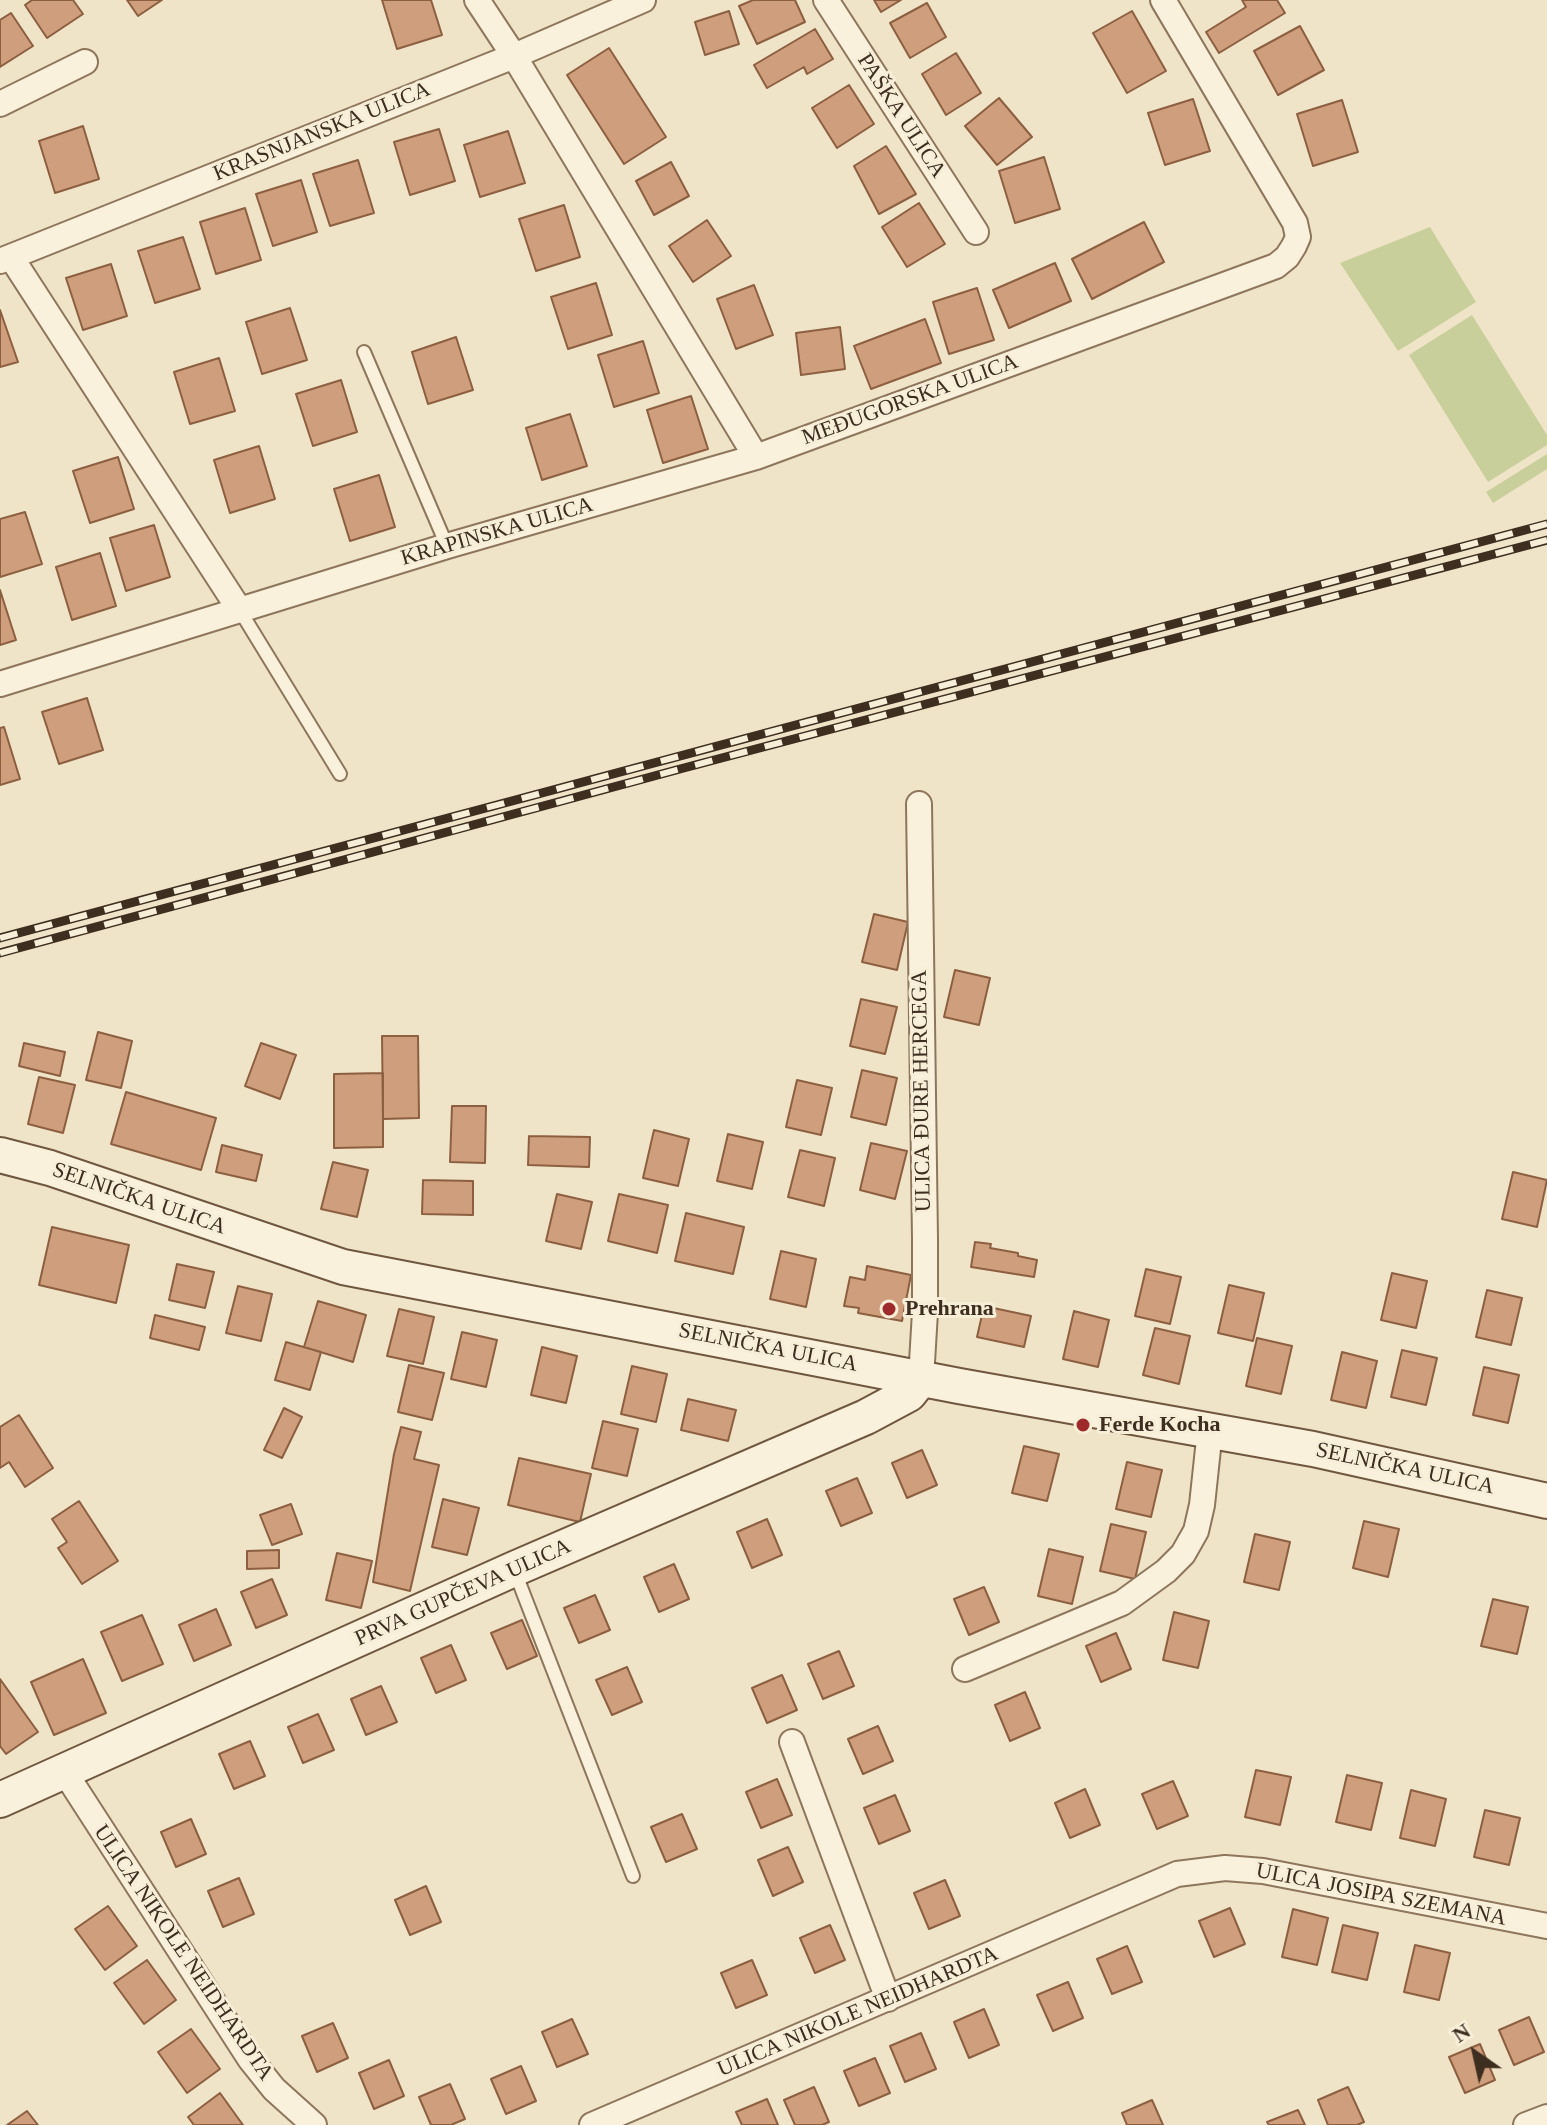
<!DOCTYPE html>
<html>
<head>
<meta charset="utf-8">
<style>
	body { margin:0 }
	#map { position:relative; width:1547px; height:2125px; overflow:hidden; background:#f0e4c8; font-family:"Times New Roman",serif }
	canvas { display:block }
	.north { position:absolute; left:1435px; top:2013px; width:80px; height:80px; -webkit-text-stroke:6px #f7eed8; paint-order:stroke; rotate:326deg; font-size:22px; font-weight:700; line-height:32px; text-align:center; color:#3d2e20 }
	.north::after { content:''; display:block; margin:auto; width:28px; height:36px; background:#3d2e20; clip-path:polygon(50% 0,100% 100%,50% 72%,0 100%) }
</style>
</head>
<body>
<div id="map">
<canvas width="1547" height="2125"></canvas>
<div class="north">N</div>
</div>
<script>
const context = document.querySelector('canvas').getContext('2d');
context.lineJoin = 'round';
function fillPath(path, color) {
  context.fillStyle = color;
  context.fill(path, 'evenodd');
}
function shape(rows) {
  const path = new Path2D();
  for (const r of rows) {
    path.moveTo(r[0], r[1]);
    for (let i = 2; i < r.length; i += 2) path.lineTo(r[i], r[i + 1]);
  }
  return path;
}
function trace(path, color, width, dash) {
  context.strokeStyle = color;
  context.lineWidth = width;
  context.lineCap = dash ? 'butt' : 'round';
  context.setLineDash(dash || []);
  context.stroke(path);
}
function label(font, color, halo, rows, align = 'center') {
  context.font = font + ' "Times New Roman",serif';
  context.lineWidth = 6;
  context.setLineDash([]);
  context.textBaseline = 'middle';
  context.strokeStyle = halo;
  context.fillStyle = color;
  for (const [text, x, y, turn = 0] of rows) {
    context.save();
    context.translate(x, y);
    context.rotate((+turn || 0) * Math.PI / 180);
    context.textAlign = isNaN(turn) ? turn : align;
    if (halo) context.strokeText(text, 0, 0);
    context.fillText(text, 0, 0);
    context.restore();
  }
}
fillPath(shape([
	[1430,227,1476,302,1398,351,1340,263],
	[1472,315,1547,435,1547,445,1488,482,1409,355],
	[1547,454,1547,469,1493,503,1486,492]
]), '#c9cf9b');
const building = shape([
	[32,0,73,0,83,14,47,38,25,5,32,0],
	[127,0,162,0,138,16,127,0],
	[382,0,431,0,442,35,397,49,382,0],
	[753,0,795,0,805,22,757,44,739,6,753,0],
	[874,0,901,0,881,12,874,0],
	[1242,0,1277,0,1285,13,1219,53,1206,32,1246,7,1242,0],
	[927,3,946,37,910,58,890,23,927,3],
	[729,11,739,44,705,55,695,22,729,11],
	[1132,11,1166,71,1127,93,1093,33,1132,11],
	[11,13,33,46,0,67,0,20,11,13],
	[1300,26,1324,70,1278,95,1254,51,1300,26],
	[815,29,833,59,807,74,804,67,767,88,754,65,815,29],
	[609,48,666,137,624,164,567,75,609,48],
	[956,53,981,93,946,115,922,74,956,53],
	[849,85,874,124,837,148,812,108,849,85],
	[999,98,1032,137,997,165,965,126,999,98],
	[1193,99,1210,151,1165,165,1148,113,1193,99],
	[1342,100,1358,152,1313,166,1297,114,1342,100],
	[83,126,99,179,55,193,39,141,83,126],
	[439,129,455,181,410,195,394,142,439,129],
	[508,131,525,183,480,197,464,145,508,131],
	[886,146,916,194,879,214,854,166,886,146],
	[1044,157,1060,209,1015,223,999,171,1044,157],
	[358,160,374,213,330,226,313,174,358,160],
	[671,162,689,196,654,215,636,181,671,162],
	[301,180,317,232,273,246,256,194,301,180],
	[919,203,945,244,907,267,882,227,919,203],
	[564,205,580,257,536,271,519,219,564,205],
	[245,208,261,260,216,274,200,222,245,208],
	[707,220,731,256,693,282,669,246,707,220],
	[1144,222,1164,262,1092,299,1072,259,1144,222],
	[183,237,200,289,155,303,138,251,183,237],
	[1055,263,1071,301,1009,328,993,290,1055,263],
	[111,264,127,316,83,330,66,278,111,264],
	[596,283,612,335,568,349,551,297,596,283],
	[754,285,773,335,736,349,717,299,754,285],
	[977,288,994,340,949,354,933,302,977,288],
	[290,308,307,360,262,374,246,322,290,308],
	[0,310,18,362,0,367,0,310],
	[925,319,941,363,871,389,854,346,925,319],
	[840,327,845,369,801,375,796,333,840,327],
	[456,337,473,390,428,404,412,352,456,337],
	[643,341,659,393,614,407,598,355,643,341],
	[219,358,235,411,190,424,174,372,219,358],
	[341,380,357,432,313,446,296,394,341,380],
	[691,396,708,449,663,463,647,410,691,396],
	[570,414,587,466,542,480,526,428,570,414],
	[259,446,275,499,230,513,214,460,259,446],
	[118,457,134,509,90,523,73,471,118,457],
	[379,475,395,527,350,541,334,489,379,475],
	[25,512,42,564,0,577,0,519,25,512],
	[154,525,170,577,126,591,110,538,154,525],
	[100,553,116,606,72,620,56,567,100,553],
	[0,590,16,640,0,645,0,590],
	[87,698,103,750,59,764,42,712,87,698],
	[4,727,20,779,0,785,0,728,4,727],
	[874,914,908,922,897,970,862,962,874,914],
	[955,970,990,978,979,1025,944,1017,955,970],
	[861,999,897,1007,885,1054,850,1046,861,999],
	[98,1032,132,1041,121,1088,86,1080,98,1032],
	[382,1036,418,1036,419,1118,383,1119,382,1036],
	[24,1043,65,1052,60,1076,19,1066,24,1043],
	[261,1043,296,1055,280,1099,245,1086,261,1043],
	[862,1070,897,1078,886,1125,851,1117,862,1070],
	[383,1073,383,1147,334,1148,334,1074,383,1073],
	[39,1077,75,1085,63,1133,28,1124,39,1077],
	[797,1080,832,1088,821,1135,786,1127,797,1080],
	[126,1092,216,1118,201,1170,111,1144,126,1092],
	[452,1106,486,1106,485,1163,450,1162,452,1106],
	[654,1130,689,1139,678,1186,643,1178,654,1130],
	[728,1134,763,1142,752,1189,717,1181,728,1134],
	[529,1136,590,1137,589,1167,528,1165,529,1136],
	[871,1143,907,1151,895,1199,860,1190,871,1143],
	[222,1145,262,1155,256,1181,216,1172,222,1145],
	[800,1150,835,1158,824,1206,788,1197,800,1150],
	[333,1162,368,1170,357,1217,321,1209,333,1162],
	[1513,1172,1547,1180,1537,1227,1502,1219,1513,1172],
	[423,1180,473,1181,473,1215,422,1214,423,1180],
	[557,1194,592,1202,581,1249,546,1241,557,1194],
	[619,1194,668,1205,657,1253,608,1241,619,1194],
	[686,1213,744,1227,733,1274,675,1261,686,1213],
	[52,1227,129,1245,116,1303,39,1285,52,1227],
	[975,1242,991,1244,990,1248,1018,1253,1018,1256,1037,1260,1034,1277,971,1267,975,1242],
	[781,1251,816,1259,806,1307,770,1299,781,1251],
	[177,1264,214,1272,205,1308,169,1300,177,1264],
	[867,1266,911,1275,902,1321,858,1313,859,1308,844,1306,850,1277,865,1280,867,1266],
	[1146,1269,1181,1277,1170,1324,1135,1316,1146,1269],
	[1392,1273,1427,1281,1416,1328,1381,1320,1392,1273],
	[1229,1285,1264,1293,1253,1341,1218,1333,1229,1285],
	[238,1286,272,1294,261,1341,226,1333,238,1286],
	[1487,1290,1522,1298,1511,1345,1476,1337,1487,1290],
	[318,1301,366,1315,353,1362,304,1347,318,1301],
	[984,1306,1031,1316,1024,1347,977,1337,984,1306],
	[399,1309,434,1317,423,1364,387,1356,399,1309],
	[1074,1311,1109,1320,1098,1367,1063,1359,1074,1311],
	[155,1315,205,1327,199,1350,150,1338,155,1315],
	[1155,1328,1190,1336,1179,1384,1143,1375,1155,1328],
	[462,1332,497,1340,486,1387,451,1379,462,1332],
	[1257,1338,1292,1346,1281,1394,1246,1386,1257,1338],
	[286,1342,321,1352,310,1390,275,1380,286,1342],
	[542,1347,577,1356,566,1403,531,1395,542,1347],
	[1402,1350,1437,1358,1426,1405,1391,1397,1402,1350],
	[1342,1352,1377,1361,1366,1408,1331,1400,1342,1352],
	[409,1365,444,1373,432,1420,398,1412,409,1365],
	[632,1366,667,1374,656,1422,621,1414,632,1366],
	[1484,1367,1519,1375,1508,1423,1473,1415,1484,1367],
	[688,1399,736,1410,728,1441,681,1430,688,1399],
	[284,1408,302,1417,282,1458,264,1450,284,1408],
	[19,1415,53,1468,25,1487,9,1462,0,1468,0,1427,19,1415],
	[603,1421,638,1429,627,1476,592,1468,603,1421],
	[401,1427,421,1432,414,1459,439,1465,410,1591,373,1582,394,1454,401,1427],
	[1024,1446,1059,1454,1047,1501,1012,1493,1024,1446],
	[922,1450,937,1485,907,1498,892,1463,922,1450],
	[519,1458,591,1474,580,1522,508,1505,519,1458],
	[1127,1462,1162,1470,1151,1517,1116,1509,1127,1462],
	[857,1478,872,1513,841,1526,826,1491,857,1478],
	[443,1499,479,1508,467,1555,432,1547,443,1499],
	[79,1501,118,1561,82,1584,58,1548,67,1542,52,1519,79,1501],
	[291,1504,302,1534,272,1545,260,1515,291,1504],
	[767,1519,782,1555,752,1568,737,1532,767,1519],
	[1364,1521,1399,1529,1388,1577,1353,1568,1364,1521],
	[1111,1524,1146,1532,1135,1579,1100,1571,1111,1524],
	[1255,1534,1290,1542,1279,1590,1244,1582,1255,1534],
	[1049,1549,1083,1557,1072,1604,1038,1596,1049,1549],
	[279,1550,279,1568,247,1569,247,1551,279,1550],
	[337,1553,372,1561,361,1608,326,1600,337,1553],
	[674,1564,689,1599,659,1612,644,1577,674,1564],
	[272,1579,287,1615,256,1628,241,1592,272,1579],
	[984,1587,999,1622,969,1635,954,1599,984,1587],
	[595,1595,610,1630,579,1643,564,1608,595,1595],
	[1493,1599,1528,1607,1517,1654,1481,1646,1493,1599],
	[216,1609,231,1645,194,1661,179,1625,216,1609],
	[1174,1612,1209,1621,1198,1668,1163,1660,1174,1612],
	[142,1615,163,1664,122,1681,101,1632,142,1615],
	[522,1620,537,1656,507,1669,491,1633,522,1620],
	[1116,1633,1131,1669,1101,1682,1086,1646,1116,1633],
	[451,1645,466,1680,436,1693,421,1658,451,1645],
	[839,1651,854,1686,823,1699,808,1664,839,1651],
	[83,1659,106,1713,54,1735,31,1682,83,1659],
	[627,1667,642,1702,612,1715,596,1680,627,1667],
	[782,1675,797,1710,767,1723,752,1688,782,1675],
	[0,1679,38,1732,6,1754,0,1746,0,1679],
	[381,1686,397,1722,366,1735,351,1699,381,1686],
	[1025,1692,1040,1728,1010,1741,995,1705,1025,1692],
	[318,1714,334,1750,303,1763,288,1727,318,1714],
	[878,1726,893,1761,863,1774,848,1739,878,1726],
	[250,1741,265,1776,234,1789,219,1754,250,1741],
	[1256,1770,1291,1777,1280,1825,1245,1817,1256,1770],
	[1347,1775,1382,1783,1371,1830,1336,1822,1347,1775],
	[777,1779,792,1815,761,1828,746,1792,777,1779],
	[1173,1781,1188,1816,1157,1829,1142,1794,1173,1781],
	[1085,1789,1100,1825,1070,1838,1055,1803,1085,1789],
	[1411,1790,1446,1799,1435,1846,1400,1838,1411,1790],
	[895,1795,910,1831,879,1844,864,1808,895,1795],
	[1485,1810,1520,1818,1509,1865,1474,1857,1485,1810],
	[682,1814,697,1849,666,1862,651,1827,682,1814],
	[191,1819,206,1854,176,1867,161,1832,191,1819],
	[788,1847,803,1882,773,1896,758,1860,788,1847],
	[239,1878,254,1914,223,1927,208,1891,239,1878],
	[945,1880,960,1916,929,1929,914,1893,945,1880],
	[426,1886,441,1922,410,1935,395,1900,426,1886],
	[108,1906,137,1946,105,1970,75,1929,108,1906],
	[1230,1908,1245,1944,1214,1957,1199,1921,1230,1908],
	[1293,1909,1328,1918,1317,1965,1282,1957,1293,1909],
	[830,1925,845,1960,815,1973,800,1938,830,1925],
	[1343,1925,1378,1933,1367,1980,1332,1972,1343,1925],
	[1415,1945,1450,1953,1439,2000,1404,1992,1415,1945],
	[1127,1946,1142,1982,1112,1994,1097,1959,1127,1946],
	[147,1960,176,2000,144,2024,114,1983,147,1960],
	[752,1960,767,1995,736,2008,721,1973,752,1960],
	[1068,1982,1083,2018,1053,2031,1037,1995,1068,1982],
	[984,2009,999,2045,969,2058,954,2022,984,2009],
	[1529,2017,1544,2052,1514,2065,1499,2030,1529,2017],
	[572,2019,588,2054,557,2067,542,2032,572,2019],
	[333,2023,348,2058,317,2072,302,2036,333,2023],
	[191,2029,220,2069,187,2093,158,2052,191,2029],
	[921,2033,936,2069,905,2082,890,2046,921,2033],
	[1480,2044,1495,2080,1465,2093,1449,2057,1480,2044],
	[875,2058,890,2093,859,2106,844,2071,875,2058],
	[389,2060,404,2096,374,2109,359,2073,389,2060],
	[521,2066,536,2101,506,2114,491,2079,521,2066],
	[450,2084,465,2119,451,2125,431,2125,419,2097,450,2084],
	[814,2087,829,2122,822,2125,795,2125,784,2100,814,2087],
	[1348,2087,1364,2122,1357,2125,1328,2125,1318,2100,1348,2087],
	[220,2093,243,2125,194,2125,188,2117,220,2093],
	[767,2099,778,2125,742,2125,736,2112,767,2099],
	[1152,2100,1163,2125,1127,2125,1122,2113,1152,2100],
	[1298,2110,1305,2125,1269,2125,1267,2122,1298,2110],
	[27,2111,38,2125,7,2125,27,2111]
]);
fillPath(building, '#cf9f7d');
trace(building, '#8d5f41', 2);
const lane = shape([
	[364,352,447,546],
	[239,609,340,774],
	[515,1572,633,1876]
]);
const street = shape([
	[477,0,514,56,756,457],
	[826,0,976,232],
	[0,104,85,62],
	[11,257,239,609],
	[0,261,514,56,643,0],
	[0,684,447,546,756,457,1276,266,1287,257,1294,246,1298,237,1295,223,1163,0],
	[919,804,925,1239,925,1312,921,1379],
	[965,1669,1122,1603,1166,1571,1183,1554,1196,1531,1202,1505,1210,1430],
	[792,1742,888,1999],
	[64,1771,250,2059,274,2089,314,2125],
	[592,2125,1177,1874,1225,1868,1263,1871,1547,1926],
	[1526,2125,1547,2117]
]);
const secondary = shape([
	[0,1155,50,1168,343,1267,959,1386,1313,1449,1547,1501],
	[0,1800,514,1569,866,1417,909,1394,921,1379]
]);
trace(lane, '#8d765c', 16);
trace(street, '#8d765c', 28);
trace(secondary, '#6f573f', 38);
trace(lane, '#faf1dc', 12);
trace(street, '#faf1dc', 24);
trace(secondary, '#faf1dc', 34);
const rail = shape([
	[0,938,1547,524],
	[0,953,680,769,1547,540]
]);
trace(rail, '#3d2e20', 9);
trace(rail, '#f7eed8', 6, [18]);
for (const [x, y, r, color] of [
	[889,1309,8,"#9e2a2b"],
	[1083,1425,8,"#9e2a2b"]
]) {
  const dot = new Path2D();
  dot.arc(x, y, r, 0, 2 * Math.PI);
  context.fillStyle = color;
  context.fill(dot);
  trace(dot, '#f7eed8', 3);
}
label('22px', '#3d2e20', '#f7eed8', [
	["PAŠKA ULICA",901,116,57],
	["KRASNJANSKA ULICA",322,132,-22],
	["MEĐUGORSKA ULICA",910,400,-20],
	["KRAPINSKA ULICA",497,532,-16],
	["ULICA ĐURE HERCEGA",922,1091,-91],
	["SELNIČKA ULICA",139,1199,19],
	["SELNIČKA ULICA",768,1348,11],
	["SELNIČKA ULICA",1405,1469,12],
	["PRVA GUPČEVA ULICA",463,1593,-24],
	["ULICA JOSIPA SZEMANA",1381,1895,11],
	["ULICA NIKOLE NEIDHARDTA",183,1953,56],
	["ULICA NIKOLE NEIDHARDTA",858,2012,-23]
]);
label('bold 22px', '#3d2e20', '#f7eed8', [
	["Prehrana",905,1309],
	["Ferde Kocha",1099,1425]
], 'left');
</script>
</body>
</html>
